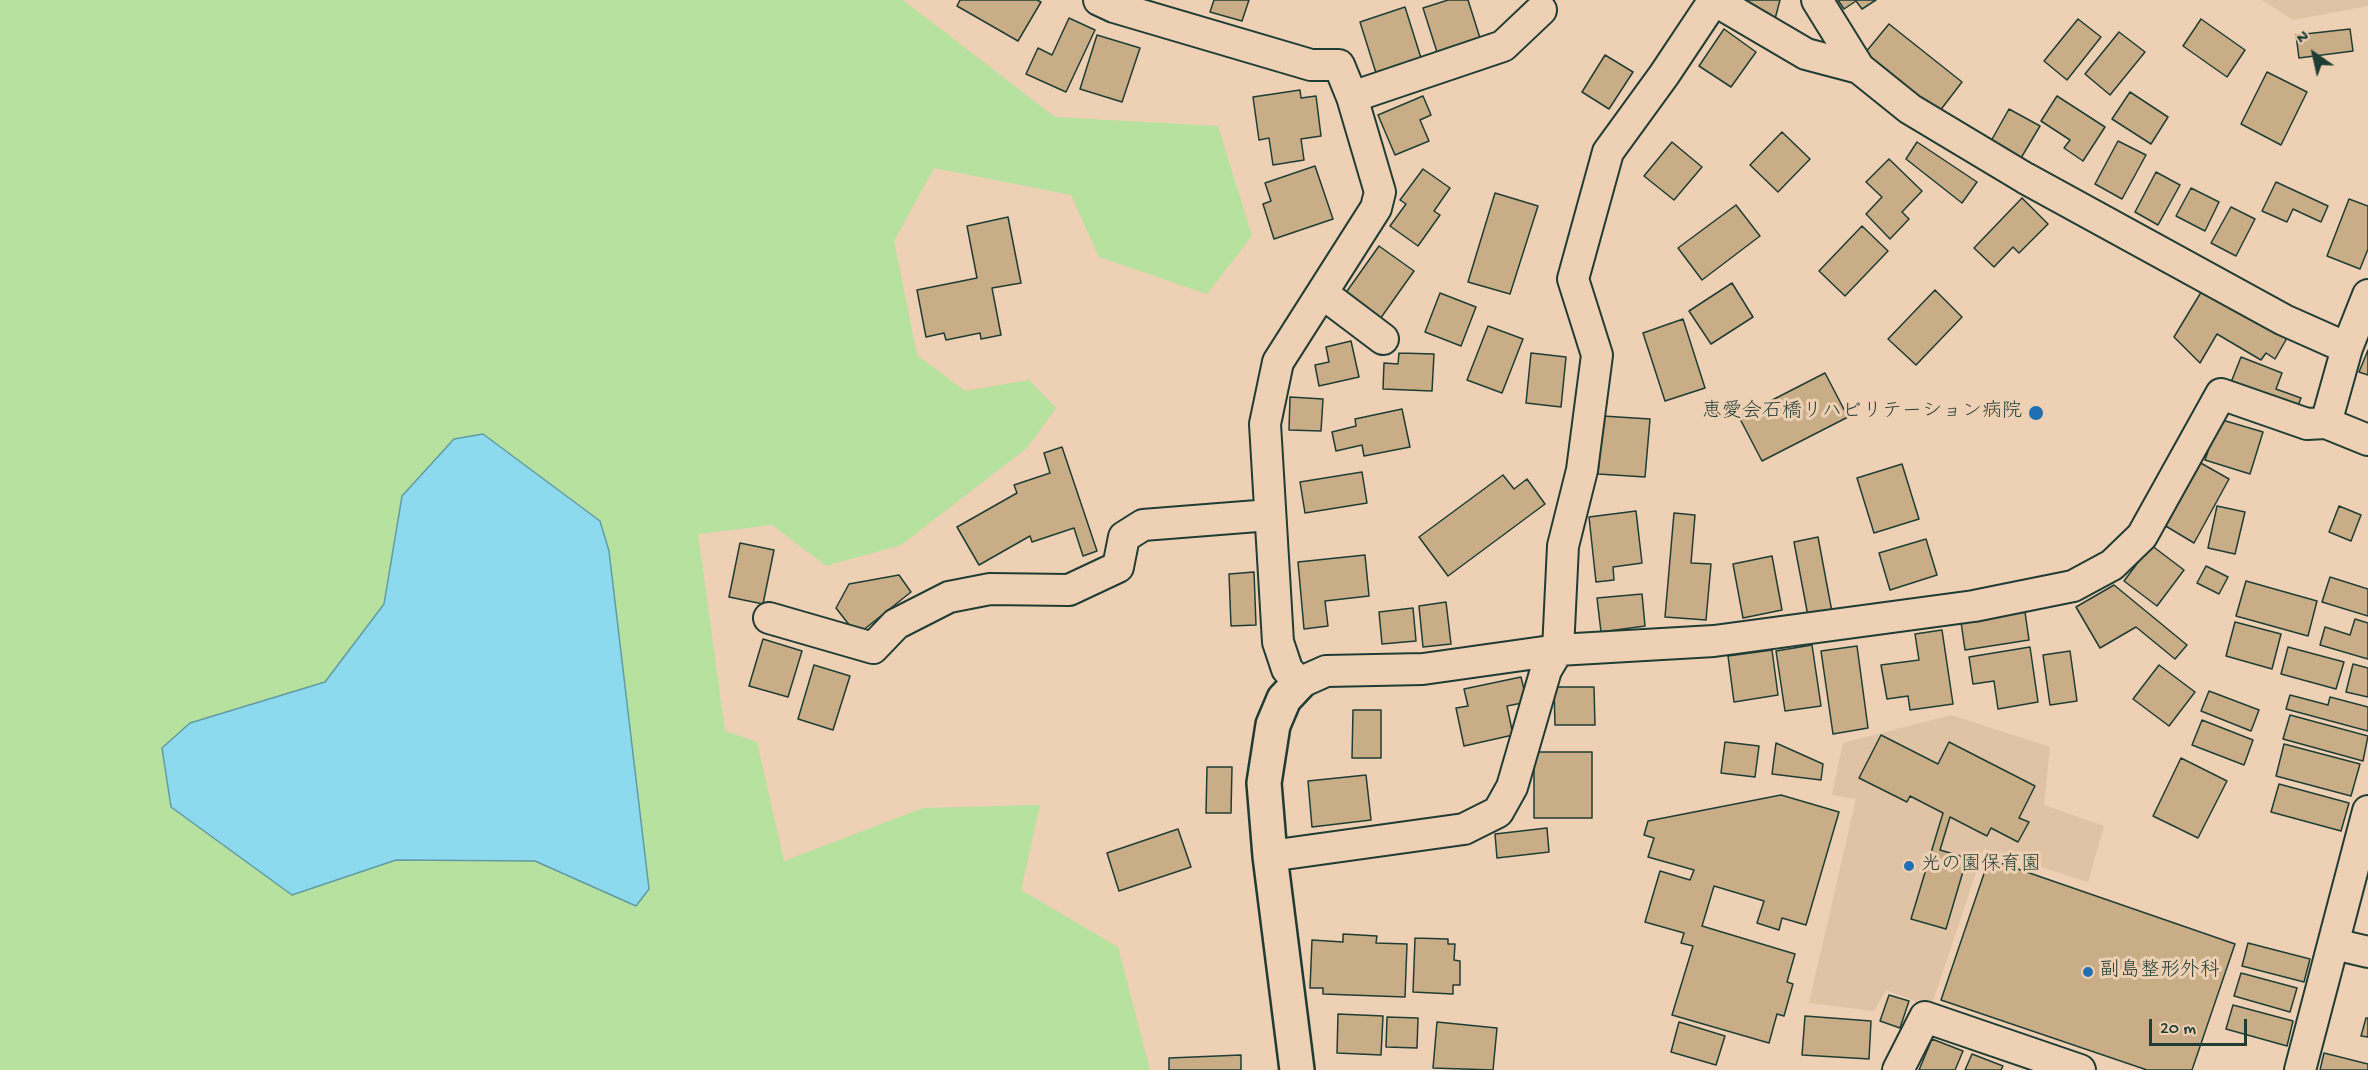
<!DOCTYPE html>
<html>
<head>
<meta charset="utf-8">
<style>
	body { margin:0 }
	#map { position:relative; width:2368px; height:1070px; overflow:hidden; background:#eed0b4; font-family:"Gochi Hand",sans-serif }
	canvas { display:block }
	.north { position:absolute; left:2284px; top:24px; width:60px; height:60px; -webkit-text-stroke:4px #eed0b4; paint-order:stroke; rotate:326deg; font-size:16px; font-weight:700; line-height:24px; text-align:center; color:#1f3d34 }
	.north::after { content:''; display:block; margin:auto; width:21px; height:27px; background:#1f3d34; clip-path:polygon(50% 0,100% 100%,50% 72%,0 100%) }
	.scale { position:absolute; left:2149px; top:1019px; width:98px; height:27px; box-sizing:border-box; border:3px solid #1f3d34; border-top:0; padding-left:8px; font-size:18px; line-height:21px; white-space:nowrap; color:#1f3d34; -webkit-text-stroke:4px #eed0b4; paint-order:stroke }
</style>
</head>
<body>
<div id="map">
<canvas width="2368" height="1070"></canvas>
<div class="north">N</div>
<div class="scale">20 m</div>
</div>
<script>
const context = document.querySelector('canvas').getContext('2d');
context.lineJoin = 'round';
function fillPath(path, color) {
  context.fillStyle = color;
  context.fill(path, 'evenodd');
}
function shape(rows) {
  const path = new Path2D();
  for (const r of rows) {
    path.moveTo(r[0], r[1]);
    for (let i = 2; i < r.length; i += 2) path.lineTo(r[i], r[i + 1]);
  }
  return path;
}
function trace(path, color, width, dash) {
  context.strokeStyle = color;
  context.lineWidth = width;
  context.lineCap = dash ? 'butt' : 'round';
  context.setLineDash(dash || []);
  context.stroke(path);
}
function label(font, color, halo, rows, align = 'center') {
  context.font = font + ' "Gochi Hand","Klee One",sans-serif';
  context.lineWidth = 6;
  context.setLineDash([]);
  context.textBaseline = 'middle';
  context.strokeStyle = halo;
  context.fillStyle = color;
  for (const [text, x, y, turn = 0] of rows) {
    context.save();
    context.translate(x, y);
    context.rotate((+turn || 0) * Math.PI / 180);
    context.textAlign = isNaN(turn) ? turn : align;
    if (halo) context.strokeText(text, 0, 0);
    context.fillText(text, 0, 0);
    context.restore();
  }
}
fillPath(shape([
	[2262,0,2368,0,2368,6,2293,20],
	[1951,715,2050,747,2044,805,2104,826,2088,882,1984,849,1931,1007,1919,1007,1915,1001,1886,990,1874,1011,1809,1003,1856,799,1832,795,1843,743]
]), '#dfc3a4');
fillPath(shape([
	[0,0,903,0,1055,117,1218,126,1252,236,1207,294,1099,257,1071,195,934,168,894,241,917,355,965,391,1029,380,1056,408,1027,448,901,545,826,566,772,525,698,534,725,731,757,742,784,861,923,808,1040,805,1021,890,1118,947,1150,1070,0,1070],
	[402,496,600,521,609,551,648,889,636,906,535,861,396,860,292,895,189,723,325,682,384,604]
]), '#b6e19e');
const water = shape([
	[483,434,600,521,609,551,649,889,636,906,535,861,396,860,292,895,171,807,162,748,190,723,325,682,384,604,402,496,454,439,483,434]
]);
fillPath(water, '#8dd9ed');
trace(water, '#619ba3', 1.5);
const building = shape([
	[960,0,1037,0,1041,2,1018,41,957,6,960,0],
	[1214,0,1249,0,1242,21,1210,12,1214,0],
	[1448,0,1468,0,1480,38,1437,52,1423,8,1448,0],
	[1740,0,1780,0,1775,19,1740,0],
	[1838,0,1876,0,1862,9,1856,1,1844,9,1838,0],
	[1405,7,1421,58,1376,73,1360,22,1405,7],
	[1069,18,1095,30,1066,92,1026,74,1038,48,1052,55,1069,18],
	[2078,19,2101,37,2067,80,2044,61,2078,19],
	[2201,19,2245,50,2227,77,2183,46,2201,19],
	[1889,24,1962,82,1939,112,1865,53,1889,24],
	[1724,29,1756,52,1731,87,1699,66,1724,29],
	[2350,29,2353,51,2299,58,2296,35,2350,29],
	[2119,32,2145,52,2110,95,2085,74,2119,32],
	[1097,35,1140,48,1122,102,1080,89,1097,35],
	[1605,55,1633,72,1609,109,1582,92,1605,55],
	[2267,72,2307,92,2281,145,2241,124,2267,72],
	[1300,90,1301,98,1316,96,1321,136,1301,139,1304,160,1273,165,1269,138,1259,140,1253,97,1300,90],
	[2130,92,2168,117,2151,144,2112,119,2130,92],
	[1423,96,1431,115,1420,120,1429,141,1395,155,1378,115,1423,96],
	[2057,96,2105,127,2083,161,2064,148,2070,140,2041,121,2057,96],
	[2009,109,2040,126,2021,158,1991,141,2009,109],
	[1782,132,1810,159,1778,192,1750,165,1782,132],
	[2118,141,2146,155,2122,199,2095,184,2118,141],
	[1672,142,1702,167,1674,200,1644,176,1672,142],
	[1917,142,1977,182,1962,203,1906,159,1917,142],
	[1889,159,1922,191,1902,212,1909,219,1890,239,1866,214,1882,197,1866,182,1889,159],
	[1315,166,1333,219,1274,239,1263,204,1271,201,1265,183,1315,166],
	[1423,169,1450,188,1434,211,1440,215,1418,246,1390,226,1406,204,1400,200,1423,169],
	[2156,172,2180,185,2158,225,2135,212,2156,172],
	[2276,182,2328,206,2321,222,2293,209,2287,222,2262,211,2276,182],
	[2191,188,2219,202,2205,231,2176,216,2191,188],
	[1495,193,1538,206,1510,294,1468,282,1495,193],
	[2022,198,2048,224,2019,253,2013,247,1994,267,1974,248,2022,198],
	[2349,199,2368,206,2368,249,2360,269,2327,256,2349,199],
	[1736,205,1760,236,1702,280,1678,248,1736,205],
	[2231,207,2255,219,2236,256,2211,243,2231,207],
	[1008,217,1021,283,992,288,1001,335,981,339,980,333,946,340,944,333,926,337,917,290,977,278,967,226,1008,217],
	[1862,226,1888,251,1845,296,1819,271,1862,226],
	[1379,246,1414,271,1380,319,1345,294,1379,246],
	[1732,283,1753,317,1711,344,1689,311,1732,283],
	[2203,289,2287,338,2275,359,2266,353,2261,360,2217,334,2200,363,2174,337,2203,289],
	[1935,290,1962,317,1916,365,1888,339,1935,290],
	[1440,293,1476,307,1461,346,1425,332,1440,293],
	[1683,319,1705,388,1665,401,1643,333,1683,319],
	[1488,326,1523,339,1502,393,1467,380,1488,326],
	[1351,341,1359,377,1319,386,1315,365,1329,362,1326,347,1351,341],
	[2368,350,2368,375,2359,372,2368,350],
	[1399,353,1434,354,1432,391,1383,389,1384,363,1398,364,1399,353],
	[1531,353,1566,357,1561,407,1526,403,1531,353],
	[2241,357,2282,373,2276,389,2301,398,2296,411,2230,385,2241,357],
	[1825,373,1848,417,1762,461,1739,417,1825,373],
	[1290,397,1323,399,1321,431,1289,430,1290,397],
	[1402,409,1410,447,1364,456,1362,445,1336,451,1332,432,1356,426,1355,419,1402,409],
	[1603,416,1650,419,1645,477,1598,474,1603,416],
	[2219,419,2263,432,2250,474,2205,460,2219,419],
	[1062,447,1097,551,1083,556,1074,528,1032,542,1030,536,979,565,957,527,1017,493,1014,485,1050,473,1044,453,1062,447],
	[2199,462,2229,479,2194,543,2164,525,2199,462],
	[1902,464,1919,519,1874,533,1857,478,1902,464],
	[1362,472,1367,503,1305,513,1300,482,1362,472],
	[1503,475,1514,489,1527,479,1545,504,1448,576,1419,537,1503,475],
	[2217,506,2245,512,2235,554,2208,548,2217,506],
	[2339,506,2361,515,2351,541,2329,532,2339,506],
	[1636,511,1642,563,1613,567,1614,580,1596,582,1589,517,1636,511],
	[1674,513,1695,515,1691,563,1711,564,1706,620,1665,617,1674,513],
	[1818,537,1832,612,1808,616,1794,542,1818,537],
	[1926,539,1937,575,1890,590,1879,553,1926,539],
	[740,543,774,550,763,604,729,597,740,543],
	[2151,545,2184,570,2157,606,2124,581,2151,545],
	[1365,555,1369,596,1325,601,1328,626,1304,629,1298,562,1365,555],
	[1772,556,1782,610,1743,618,1733,564,1772,556],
	[2206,566,2228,577,2219,594,2197,583,2206,566],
	[1254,572,1256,625,1231,626,1229,574,1254,572],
	[899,575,911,592,857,635,836,608,849,584,899,575],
	[2330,577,2368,589,2368,616,2322,602,2330,577],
	[2246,581,2317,601,2308,636,2236,616,2246,581],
	[2114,585,2187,645,2175,659,2136,627,2100,648,2076,607,2114,585],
	[1642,594,1645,626,1601,632,1597,598,1642,594],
	[1446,602,1451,644,1423,647,1419,606,1446,602],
	[1413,608,1416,641,1382,644,1379,612,1413,608],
	[2025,612,2029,640,1965,650,1961,622,2025,612],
	[2355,619,2368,623,2368,659,2320,645,2325,627,2350,635,2355,619],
	[2235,622,2281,634,2272,669,2226,656,2235,622],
	[1942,630,1953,704,1910,710,1908,696,1887,699,1881,665,1919,660,1915,634,1942,630],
	[763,639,802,651,788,697,749,686,763,639],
	[1812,645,1821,706,1785,711,1776,651,1812,645],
	[1857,646,1868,728,1833,734,1821,651,1857,646],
	[2030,647,2038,702,1998,709,1994,681,1973,684,1969,657,2030,647],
	[2288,647,2344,662,2336,689,2281,674,2288,647],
	[1772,650,1778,695,1734,702,1728,656,1772,650],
	[2070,651,2077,701,2050,705,2043,655,2070,651],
	[2353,664,2368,668,2368,697,2346,692,2353,664],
	[814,665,850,676,833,730,798,719,814,665],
	[2159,665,2195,692,2169,726,2133,699,2159,665],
	[1521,677,1527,702,1507,706,1513,735,1464,746,1456,708,1468,706,1464,689,1521,677],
	[1554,687,1594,687,1595,725,1555,725,1554,687],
	[2209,691,2259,710,2251,731,2201,711,2209,691],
	[2290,695,2328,705,2330,697,2368,707,2368,731,2286,709,2290,695],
	[1353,710,1381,710,1381,758,1352,758,1353,710],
	[2290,715,2368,736,2363,761,2283,739,2290,715],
	[2202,720,2253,740,2244,765,2192,745,2202,720],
	[1881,735,1938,764,1949,742,2035,786,2019,818,2029,822,2018,842,1991,828,1987,836,1950,817,1940,850,1967,858,1946,929,1911,919,1943,813,1910,796,1907,802,1859,778,1881,735],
	[1725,742,1759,746,1755,777,1721,773,1725,742],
	[1776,743,1823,764,1821,780,1772,774,1776,743],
	[2284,744,2360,764,2351,796,2276,776,2284,744],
	[1534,752,1592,752,1592,818,1534,818,1534,752],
	[2181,758,2227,781,2198,838,2153,816,2181,758],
	[1207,767,1232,767,1231,813,1206,813,1207,767],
	[1366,775,1371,820,1312,827,1308,781,1366,775],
	[2279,784,2349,803,2341,831,2271,812,2279,784],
	[1781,795,1839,812,1806,925,1782,918,1779,930,1757,923,1764,901,1714,886,1702,926,1795,954,1787,982,1793,984,1784,1016,1777,1014,1769,1043,1672,1015,1693,946,1681,943,1684,933,1645,922,1660,871,1690,880,1694,870,1648,857,1654,838,1644,835,1648,821,1781,795],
	[1547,828,1549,852,1497,858,1495,834,1547,828],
	[1178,829,1191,867,1119,891,1107,853,1178,829],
	[1989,859,2235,944,2192,1070,2147,1070,1941,1000,1989,859],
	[1343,934,1377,936,1376,943,1407,944,1405,997,1323,994,1323,988,1310,988,1312,940,1343,942,1343,934],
	[1415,938,1448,939,1448,944,1455,944,1454,960,1460,961,1460,985,1453,985,1453,994,1413,992,1415,938],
	[2248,943,2310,959,2304,982,2242,966,2248,943],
	[2241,973,2297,988,2290,1012,2234,996,2241,973],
	[1889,995,1909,1001,1900,1028,1880,1021,1889,995],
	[2233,1005,2293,1021,2287,1046,2226,1029,2233,1005],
	[1338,1014,1383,1016,1381,1055,1337,1053,1338,1014],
	[1805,1016,1871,1021,1869,1059,1802,1055,1805,1016],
	[1387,1017,1418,1018,1417,1048,1386,1047,1387,1017],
	[2366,1018,2368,1018,2368,1037,2361,1036,2366,1018],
	[1437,1022,1497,1028,1493,1070,1433,1068,1437,1022],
	[1679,1022,1725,1036,1716,1065,1671,1052,1679,1022],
	[1932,1039,1963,1051,1955,1070,1919,1070,1932,1039],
	[2324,1053,2368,1064,2368,1070,2320,1070,2324,1053],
	[1972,1054,2003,1066,2001,1070,1965,1070,1972,1054],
	[1241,1055,1241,1070,1169,1070,1169,1058,1241,1055]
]);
fillPath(building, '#c8ad86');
trace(building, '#1f3d34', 1.5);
const minor = shape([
	[1099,0,1114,7,1311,65,1339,65,1352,97,1380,192,1376,208,1278,362,1265,424,1278,642,1287,669,1299,683,1326,671,1423,669,1558,650,1714,641,1974,606,2073,586,2112,565,2142,536,2221,394,2307,424,2326,423,2368,440],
	[1714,0,1806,54,1859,68],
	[1817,0,1859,68,1910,109,2025,178,2284,320,2347,348],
	[1352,97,1503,46,1541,10],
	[1322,293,1383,339],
	[2326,423,2347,348,2368,295],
	[769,618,873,648,896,624,949,597,990,589,1069,590,1118,567,1124,537,1143,525,1270,515],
	[1270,856,1464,829,1498,812,1512,787,1546,670,1558,650,1563,546,1582,470,1597,355,1573,279,1608,152,1664,75,1714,0],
	[2334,944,2368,952],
	[1898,1070,1925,1017,2080,1070],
	[2300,1070,2368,811]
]);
const tertiary = shape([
	[1297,1070,1270,856,1264,783,1273,725,1284,699,1299,683]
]);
trace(minor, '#1f3d34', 34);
trace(tertiary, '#1f3d34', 38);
trace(minor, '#eed0b4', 30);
trace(tertiary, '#eed0b4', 33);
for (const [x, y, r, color] of [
	[2036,413,8,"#1f6fb2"],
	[1909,866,6,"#1f6fb2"],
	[2088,972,6,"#1f6fb2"]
]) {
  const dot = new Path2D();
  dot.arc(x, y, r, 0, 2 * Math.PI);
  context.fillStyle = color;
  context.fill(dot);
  trace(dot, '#eed0b4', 2);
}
label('20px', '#1f3d34', '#eed0b4', [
	["恵愛会石橋リハビリテーション病院",2022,413,"right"],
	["光の園保育園",1921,866],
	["副島整形外科",2100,972]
], 'left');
</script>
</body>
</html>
